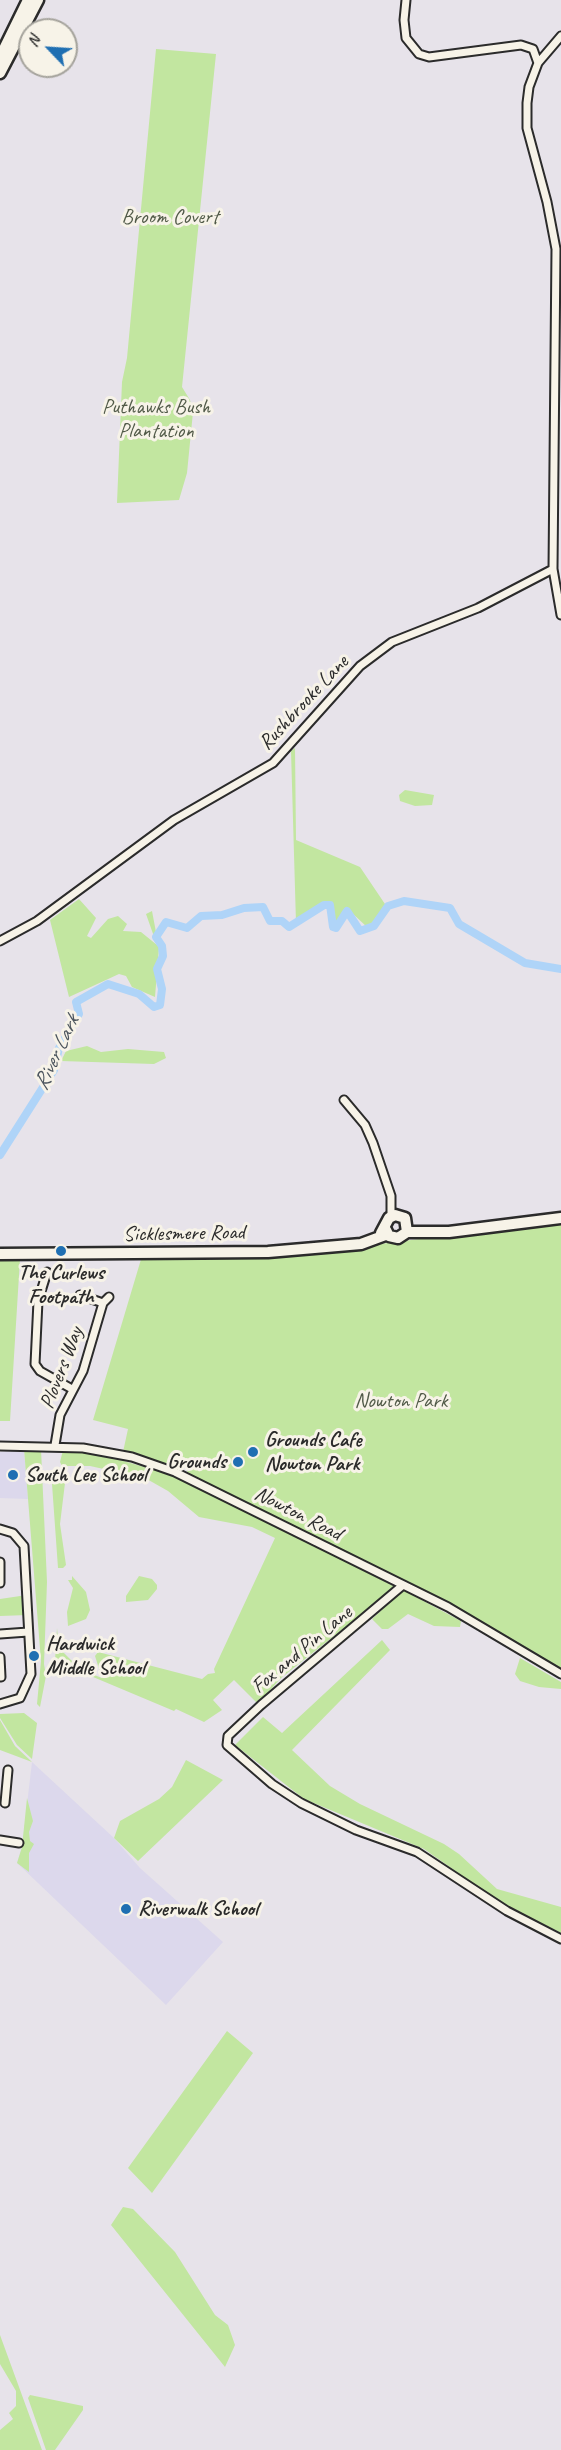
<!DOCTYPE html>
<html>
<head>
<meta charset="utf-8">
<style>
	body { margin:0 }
	#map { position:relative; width:561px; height:2450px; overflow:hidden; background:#e7e3ea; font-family:Caveat,sans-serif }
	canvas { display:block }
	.north { position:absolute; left:18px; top:18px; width:60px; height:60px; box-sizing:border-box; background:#f7f3e8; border:2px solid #a5a39c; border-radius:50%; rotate:295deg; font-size:16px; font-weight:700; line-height:24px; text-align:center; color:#2b2b2b }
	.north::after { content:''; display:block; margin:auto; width:21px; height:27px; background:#1f6fb2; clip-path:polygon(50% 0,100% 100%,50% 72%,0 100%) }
</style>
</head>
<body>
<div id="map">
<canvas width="561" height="2450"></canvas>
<div class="north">N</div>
</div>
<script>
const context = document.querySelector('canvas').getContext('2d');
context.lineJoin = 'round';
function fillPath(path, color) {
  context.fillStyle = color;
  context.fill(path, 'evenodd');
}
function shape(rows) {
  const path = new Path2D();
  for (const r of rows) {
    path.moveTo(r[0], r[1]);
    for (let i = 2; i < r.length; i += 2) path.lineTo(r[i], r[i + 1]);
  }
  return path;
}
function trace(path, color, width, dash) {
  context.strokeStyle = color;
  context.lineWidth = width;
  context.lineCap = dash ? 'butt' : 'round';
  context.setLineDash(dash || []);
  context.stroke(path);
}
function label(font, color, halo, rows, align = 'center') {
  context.font = font + ' Caveat,sans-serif';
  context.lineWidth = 6;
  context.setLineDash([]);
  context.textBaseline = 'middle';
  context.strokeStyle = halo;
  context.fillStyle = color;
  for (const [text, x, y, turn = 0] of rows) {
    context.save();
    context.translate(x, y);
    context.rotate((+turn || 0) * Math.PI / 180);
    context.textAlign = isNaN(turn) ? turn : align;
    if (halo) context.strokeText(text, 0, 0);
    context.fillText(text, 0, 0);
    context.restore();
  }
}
fillPath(shape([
	[24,1449,28,1499,0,1498,0,1452],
	[32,1762,114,1838,140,1868,223,1942,166,2005,17,1863,22,1847]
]), '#dcd8ec');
fillPath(shape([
	[156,49,216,54,182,387,190,400,193,412,187,473,179,500,117,503,122,382,127,358],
	[295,748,296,840,360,867,387,907,368,928,351,912,345,913,340,921,334,924,332,906,326,902,296,923,291,751],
	[405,790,434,795,432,805,415,806,400,801,399,795],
	[79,899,96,918,87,936,91,938,108,919,118,916,127,924,123,931,141,932,157,945,146,914,152,911,159,948,155,997,132,987,126,976,119,974,69,997,50,920],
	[87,1046,101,1052,128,1049,164,1052,166,1058,154,1064,61,1061,66,1051],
	[561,1221,561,1671,407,1583,188,1473,183,1463,178,1461,173,1464,161,1463,123,1452,128,1429,93,1420,142,1256,356,1247],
	[0,1259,20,1259,10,1421,0,1421],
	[24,1449,41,1449,47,1582,44,1664,46,1676,40,1707,37,1704,41,1661],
	[63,1450,110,1457,175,1476,396,1587,281,1678,258,1704,234,1680,213,1700,222,1710,204,1722,176,1709,174,1711,55,1661,57,1628,59,1648,72,1661,71,1664,76,1666,83,1664,84,1671,102,1678,95,1656,98,1652,202,1679,208,1674,215,1673,214,1669,275,1538,252,1527,199,1517,168,1491,145,1478,90,1466,62,1466,60,1462],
	[51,1470,65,1483,60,1524,66,1565,63,1568,58,1568],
	[72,1576,86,1592,90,1610,86,1619,68,1626,67,1612,73,1588,68,1580,72,1580],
	[139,1576,152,1579,157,1585,157,1589,148,1600,126,1602,126,1596],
	[403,1590,461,1621,460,1627,434,1626,408,1614,388,1629,382,1629,372,1619],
	[27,1595,28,1615,0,1616,0,1599],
	[382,1640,390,1650,292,1750,330,1786,360,1804,444,1844,459,1854,497,1889,561,1907,561,1933,505,1906,424,1849,304,1799,235,1745,263,1717,282,1733],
	[520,1658,561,1682,561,1689,539,1687,520,1681,515,1674],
	[24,1713,37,1723,32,1759,17,1745,0,1718,0,1714],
	[0,1720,15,1746,32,1762,0,1750],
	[186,1760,223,1780,138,1861,114,1838,120,1821,159,1799,172,1787],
	[27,1798,33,1821,29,1832,30,1841,34,1844,29,1853,29,1872,17,1863,22,1847],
	[227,2031,253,2053,152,2193,128,2168],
	[123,2207,133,2209,175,2252,215,2315,228,2325,235,2345,225,2367,111,2225],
	[0,2312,0,2335,42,2450,0,2450,0,2430,13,2419,9,2413,16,2406,16,2391,0,2364],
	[30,2395,83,2406,83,2410,55,2450,46,2450,28,2398]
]), '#c2e6a0');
trace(shape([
	[0,1155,54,1070,59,1048,79,1014,76,1002,108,984,139,994,154,1007,160,1005,162,989,157,969,163,956,162,946,156,937,166,922,187,928,201,916,222,915,244,908,263,907,270,921,282,921,289,927,324,905,330,905,333,927,336,928,347,911,360,931,374,926,388,906,404,901,450,908,459,924,525,963,561,969]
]), '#afd4f8', 8);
const minor = shape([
	[406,0,404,20,406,38,419,54,429,57,521,45,533,49,538,63],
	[561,36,538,63,529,87,527,103,527,128,547,202,556,249,553,569,561,615],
	[0,941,37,921,174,820,273,763,360,666,392,642,478,608,553,569],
	[344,1100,365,1125,373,1143,391,1196,391,1216],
	[47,1272,38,1301,35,1364,40,1371,72,1389],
	[80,1295,103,1303],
	[55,1445,60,1415,83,1371,103,1303,109,1297],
	[0,1446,83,1448,132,1457,175,1472,448,1607,561,1674],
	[0,1529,13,1533,24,1546,31,1674,20,1698,0,1704],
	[0,1562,0,1583],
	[403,1585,261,1705,228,1736,227,1745,272,1784,301,1803,356,1830,417,1852,507,1911,561,1939],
	[0,1634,28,1632],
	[0,1657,1,1677],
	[5,1803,8,1770],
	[0,1840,19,1843]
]);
const highway = shape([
	[0,57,28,0],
	[0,73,38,0],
	[386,1230,389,1236,398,1238,407,1232,449,1232,561,1218],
	[381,1233,389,1218,395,1215,405,1218,407,1232],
	[0,1254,268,1252,361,1244,388,1234]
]);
trace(minor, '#2b2b2b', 11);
trace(highway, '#2b2b2b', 15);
trace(minor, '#f7f3e8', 7);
trace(highway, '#f7f3e8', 10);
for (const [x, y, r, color] of [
	[61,1251,6,"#1f6fb2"],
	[253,1452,6,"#1f6fb2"],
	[238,1462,6,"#1f6fb2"],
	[13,1475,6,"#1f6fb2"],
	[34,1656,6,"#1f6fb2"],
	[126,1909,6,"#1f6fb2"]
]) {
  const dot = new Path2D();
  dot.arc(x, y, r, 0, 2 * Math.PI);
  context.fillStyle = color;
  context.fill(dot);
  trace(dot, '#f7f3e8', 2);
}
label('21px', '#515a48', '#f7f3e8', [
	["Broom Covert",170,217],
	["Puthawks Bush",156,407],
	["Plantation",156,431],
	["Nowton Park",401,1401]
]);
label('21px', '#2b2b2b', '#f7f3e8', [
	["Rushbrooke Lane",304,703,-47],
	["Sicklesmere Road",184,1234,-1],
	["Plovers Way",62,1368,-69],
	["Nowton Road",298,1514,27],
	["Fox and Pin Lane",302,1650,-40]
]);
label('bold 21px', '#2b2b2b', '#f7f3e8', [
	["The Curlews",61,1273,"center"],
	["Footpath",61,1297,"center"],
	["Grounds Cafe",265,1440],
	["Nowton Park",265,1464],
	["Grounds",226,1462,"right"],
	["South Lee School",25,1475],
	["Hardwick",46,1644],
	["Middle School",46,1668],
	["Riverwalk School",138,1909]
], 'left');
label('italic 22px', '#4c555e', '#f7f3e8', [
	["River Lark",57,1053,-65]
]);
</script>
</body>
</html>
